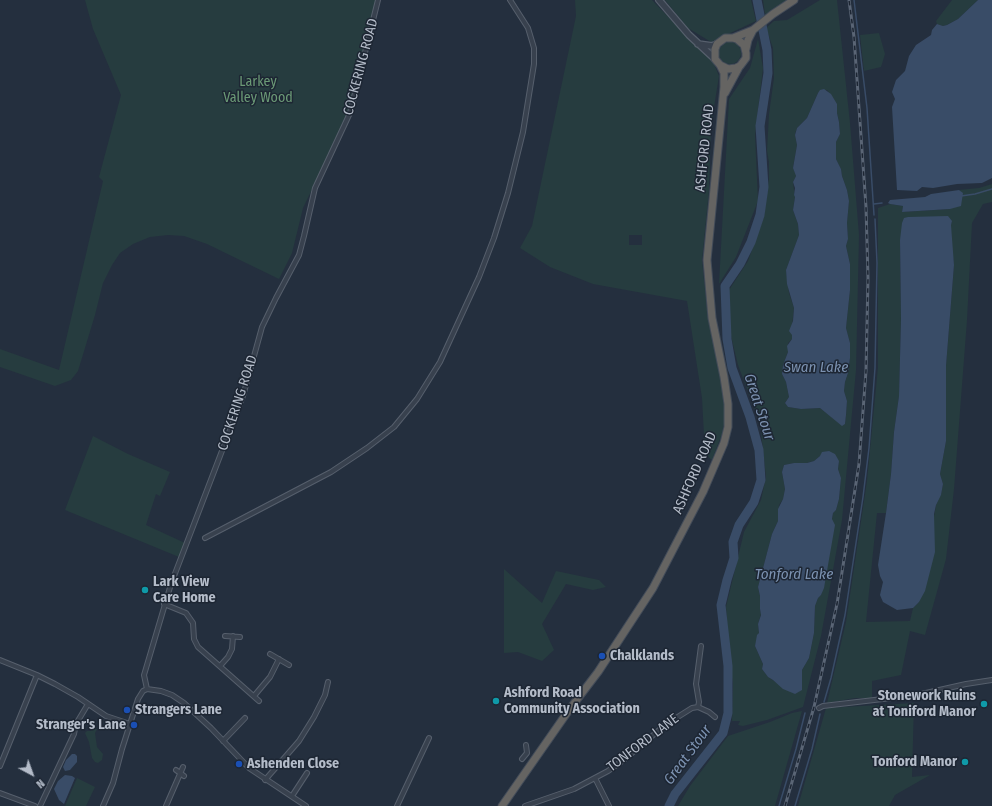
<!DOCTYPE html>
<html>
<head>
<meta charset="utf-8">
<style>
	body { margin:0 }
	#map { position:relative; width:992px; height:806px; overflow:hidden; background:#242f3e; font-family:"Fira Sans Condensed",sans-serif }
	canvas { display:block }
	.north { position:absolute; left:12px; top:754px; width:40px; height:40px; -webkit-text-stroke:3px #1d2633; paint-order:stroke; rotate:139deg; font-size:11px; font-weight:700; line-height:16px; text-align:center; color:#b4bcc9 }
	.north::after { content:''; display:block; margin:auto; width:14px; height:18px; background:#b4bcc9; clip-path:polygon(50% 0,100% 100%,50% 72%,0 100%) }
</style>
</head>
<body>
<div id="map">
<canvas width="992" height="806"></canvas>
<div class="north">N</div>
</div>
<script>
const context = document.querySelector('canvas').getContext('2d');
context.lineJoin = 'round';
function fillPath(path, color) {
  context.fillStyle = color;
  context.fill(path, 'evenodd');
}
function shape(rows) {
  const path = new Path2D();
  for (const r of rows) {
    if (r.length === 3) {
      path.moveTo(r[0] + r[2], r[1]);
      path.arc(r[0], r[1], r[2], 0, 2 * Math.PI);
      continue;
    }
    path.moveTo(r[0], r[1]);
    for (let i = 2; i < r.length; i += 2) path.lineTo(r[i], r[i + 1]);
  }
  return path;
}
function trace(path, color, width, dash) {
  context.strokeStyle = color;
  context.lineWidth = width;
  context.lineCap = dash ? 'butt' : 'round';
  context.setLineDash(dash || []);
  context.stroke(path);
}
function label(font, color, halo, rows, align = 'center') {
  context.font = font + ' "Fira Sans Condensed",sans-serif';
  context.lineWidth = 3;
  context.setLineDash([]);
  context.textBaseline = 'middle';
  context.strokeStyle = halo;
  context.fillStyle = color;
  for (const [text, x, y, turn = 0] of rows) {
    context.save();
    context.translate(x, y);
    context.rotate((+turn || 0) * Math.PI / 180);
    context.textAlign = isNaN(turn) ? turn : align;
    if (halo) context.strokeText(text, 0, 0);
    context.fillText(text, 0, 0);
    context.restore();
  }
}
fillPath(shape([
	[85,0,376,0,349,113,303,208,292,253,279,279,207,244,184,236,168,235,150,237,133,244,120,253,112,265,103,283,95,315,78,371,71,380,55,386,0,367,0,349,59,370,103,181,99,177,121,95,93,29],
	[575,0,652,0,701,51,712,59,719,76,711,126,709,190,702,260,708,319,723,387,725,420,722,434,712,460,705,454,702,398,687,301,593,284,550,267,520,248,532,226,576,16],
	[629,235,642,235,642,245,629,245],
	[665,0,751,0,756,21,711,42,688,28],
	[763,0,787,0,771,10,769,13,765,14],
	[820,0,837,0,850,123,859,235,856,370,842,520,821,636,803,707,767,720,743,726,738,725,740,721,732,721,733,683,730,669,726,607,744,532,761,500,766,477,760,423,738,365,731,336,727,293,748,261,764,216,769,178,769,162,767,151,769,114,774,78,773,48,766,28,774,21,787,20],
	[827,90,837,104,837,113,839,122,840,134,836,142,836,159,841,169,842,176,847,190,849,201,847,223,848,239,846,246,850,264,850,290,846,328,850,343,850,358,848,373,845,382,844,391,847,401,846,415,845,424,842,425,820,408,801,409,788,407,785,403,789,397,786,382,782,374,783,365,788,352,788,343,792,339,792,327,794,308,789,293,786,270,799,235,798,224,793,210,795,197,793,182,796,176,793,167,797,145,795,134,797,128,807,118,818,93],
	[820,456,839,461,838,469,841,478,839,499,836,510,833,513,821,595,818,598,815,606,814,633,809,658,802,670,801,679,795,694,768,677,762,669,763,664,755,646,759,633,758,624,761,614,760,609,760,596,758,587,772,534,778,521,779,505,783,499,785,489,782,472,784,465,794,463,807,463,814,461],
	[952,0,978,0,958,19,947,25,943,26,937,24,936,21],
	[879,33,885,54,881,67,864,71,860,35],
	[758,39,763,68,755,135,758,201,736,257,719,284,729,99,750,68],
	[730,53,11],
	[992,184,992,202,983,204,972,223,967,320,954,489,946,559,925,635,910,631,901,675,872,681,872,698,855,698,827,703,846,622,867,481,878,367,878,208,890,204,903,206,902,212,950,209,962,193,959,190,979,188],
	[952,221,951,224,951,243,954,265,946,366,946,441,940,474,943,484,941,494,936,505,919,602,913,608,910,621,866,622,877,513,886,513,891,474,894,432,899,396,901,319,900,240],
	[93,436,128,454,170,472,160,496,156,494,146,525,185,543,179,557,65,510],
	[504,569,542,603,556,571,599,580,606,587,593,590,566,584,542,624,554,650,542,661,518,652,504,653],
	[914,703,912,777,930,775,895,795,889,806,798,806,826,708],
	[802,711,775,806,678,806,690,786,728,736,770,722,792,713],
	[92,728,97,729,95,733,97,747,103,754,102,760,98,763,95,762,92,758,89,742,85,733,87,731,91,731],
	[77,778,95,787,86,806,65,806]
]), '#263c3f');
fillPath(shape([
	[978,0,992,0,992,178,982,183,957,184,933,188,922,187,917,191,897,190,892,107,895,99,892,92,896,80,905,71,909,56,916,45,931,35,932,30,937,24,943,26,947,25,958,19],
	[824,89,831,94,837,104,837,113,839,122,840,134,836,142,836,159,841,169,842,176,847,190,849,201,847,223,848,239,846,246,850,264,850,290,846,328,850,343,850,358,848,373,845,382,844,391,847,401,846,415,845,424,842,426,820,408,801,409,788,407,785,403,789,397,786,382,782,374,783,365,788,352,787,346,792,339,792,335,789,331,793,321,794,308,787,284,786,270,799,235,798,224,793,210,795,197,794,195,795,188,793,182,796,176,793,168,797,145,795,135,797,128,807,118,818,93,820,90],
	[959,190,963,193,961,206,950,209,902,212,903,206,890,204,888,203,890,200,925,197,931,194],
	[948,216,952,221,951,225,954,265,946,366,946,441,940,474,943,484,941,495,936,505,934,514,935,552,925,591,919,602,913,608,897,610,883,602,880,595,883,582,880,576,878,565,886,513,891,474,894,432,899,396,901,319,900,240,902,223,904,218,908,217],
	[829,451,835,454,839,461,838,469,841,478,839,499,836,510,833,513,832,519,835,525,824,588,821,595,818,598,815,606,814,633,809,658,802,670,802,690,795,694,783,689,773,680,768,677,762,669,763,664,755,646,757,635,759,633,758,624,761,615,760,609,760,596,758,587,772,534,778,521,778,509,783,499,785,489,782,472,784,465,794,463,807,463,814,461,820,456,822,452],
	[72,754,75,754,77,756,77,762,70,770,65,771,63,767,66,760],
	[65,775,72,776,75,778,64,804,59,800,54,789,58,781]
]), '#394c67');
trace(shape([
	[854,0,867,108,874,215],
	[961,196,975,194,992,189],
	[874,204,882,203],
	[824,702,831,678,845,615,863,497,869,448,875,368,877,263,875,219],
	[779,806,796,749,805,713],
	[795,806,812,749,820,714]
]), '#394c67', 1.5);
trace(shape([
	[669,806,675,794,723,733,728,713,728,666,721,605,727,580,734,558,733,542,739,525,754,502,761,480,759,450,750,417,732,368,727,339,725,286,740,264,751,242,760,215,764,187,760,126,768,73,767,50,757,0]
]), '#394c67', 9);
const minor = shape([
	[205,538,331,472,367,448,394,427,417,399,440,362,479,277,494,238,508,193,523,132,534,64,534,48,528,28,510,0],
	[164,604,186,613,193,623,194,639,198,647,259,701],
	[225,636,240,637],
	[270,654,289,665],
	[0,660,37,675,55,684,78,697,106,716,130,724],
	[220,666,228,657,232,649,233,636],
	[147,689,144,675,171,584,243,396,262,327,276,298,299,255,304,236,315,188,350,113,378,0],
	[147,689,161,691,172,695,184,703,211,728,249,768,306,806],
	[254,696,270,677,279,659],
	[698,707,699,702,696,684,701,646],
	[819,708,823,706,917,695,966,684,992,680],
	[223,741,245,718],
	[522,759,527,753,526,745],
	[0,766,37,675],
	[176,770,184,776],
	[595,778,609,806],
	[265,780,299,741,314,717,325,695,328,682],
	[0,793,35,806],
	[292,796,307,773],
	[40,806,74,734,76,724,88,704],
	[103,806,113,783,122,749,138,699,143,691,147,689],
	[166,806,183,767],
	[397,806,429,738],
	[525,806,574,789,608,771,625,759,665,725,692,708,698,707,709,712,715,717]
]);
const tertiary = shape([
	[659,0,689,35,715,59],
	[698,44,712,46,717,44]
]);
const trunk = shape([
	[733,38,737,39,744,45,746,53,746,58,740,66,736,68,728,69,720,65,715,59,715,49,717,44,725,38,733,38,753,30],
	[746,49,748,40,753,30,773,14,794,0],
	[725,93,739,67],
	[502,806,569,710,598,672,653,588,703,492,724,443,728,427,728,404,724,377,712,318,707,260,724,87,724,73,720,65]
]);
trace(minor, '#565f6c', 6);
trace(tertiary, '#565f6c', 8);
trace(trunk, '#434c59', 9);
trace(minor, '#38414e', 4);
trace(tertiary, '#38414e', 5.5);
trace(trunk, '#656462', 7);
const rail = shape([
	[785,806,814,707,837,604,859,464,866,371,868,278,866,207,854,37,849,0]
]);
trace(rail, '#5a6575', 3);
trace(rail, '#1d2633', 1.5, [4.5]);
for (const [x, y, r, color] of [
	[145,590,4,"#0f9aa8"],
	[602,656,4,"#1a4fb4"],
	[496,701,4,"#0f9aa8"],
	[984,704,4,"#0f9aa8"],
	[127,710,4,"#1a4fb4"],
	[134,725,4,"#1a4fb4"],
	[965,762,4,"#0f9aa8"],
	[239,764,4,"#1a4fb4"]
]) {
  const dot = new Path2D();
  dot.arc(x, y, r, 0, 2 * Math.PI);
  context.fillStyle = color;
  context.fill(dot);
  trace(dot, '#1d2633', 1.5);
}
label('14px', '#b4bcc9', '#1d2633', [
	["COCKERING ROAD",361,67,-75],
	["ASHFORD ROAD",705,148,-84],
	["COCKERING ROAD",238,403,-72],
	["ASHFORD ROAD",695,473,-66],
	["TONFORD LANE",643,743,-37]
]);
label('14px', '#6b9a76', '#1d2633', [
	["Larkey",258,82],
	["Valley Wood",258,98]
]);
label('bold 14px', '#b4bcc9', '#1d2633', [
	["Lark View",153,582],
	["Care Home",153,598],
	["Chalklands",610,656],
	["Ashford Road",504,693],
	["Community Association",504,709],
	["Stonework Ruins",976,696,"right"],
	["at Toniford Manor",976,712,"right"],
	["Strangers Lane",135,710],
	["Stranger's Lane",126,725,"right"],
	["Tonford Manor",957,762,"right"],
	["Ashenden Close",247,764]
], 'left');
label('italic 15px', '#7c92b1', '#1d2633', [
	["Swan Lake",816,368],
	["Great Stour",759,407,72],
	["Tonford Lake",794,575],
	["Great Stour",688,755,-54]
]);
</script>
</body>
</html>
